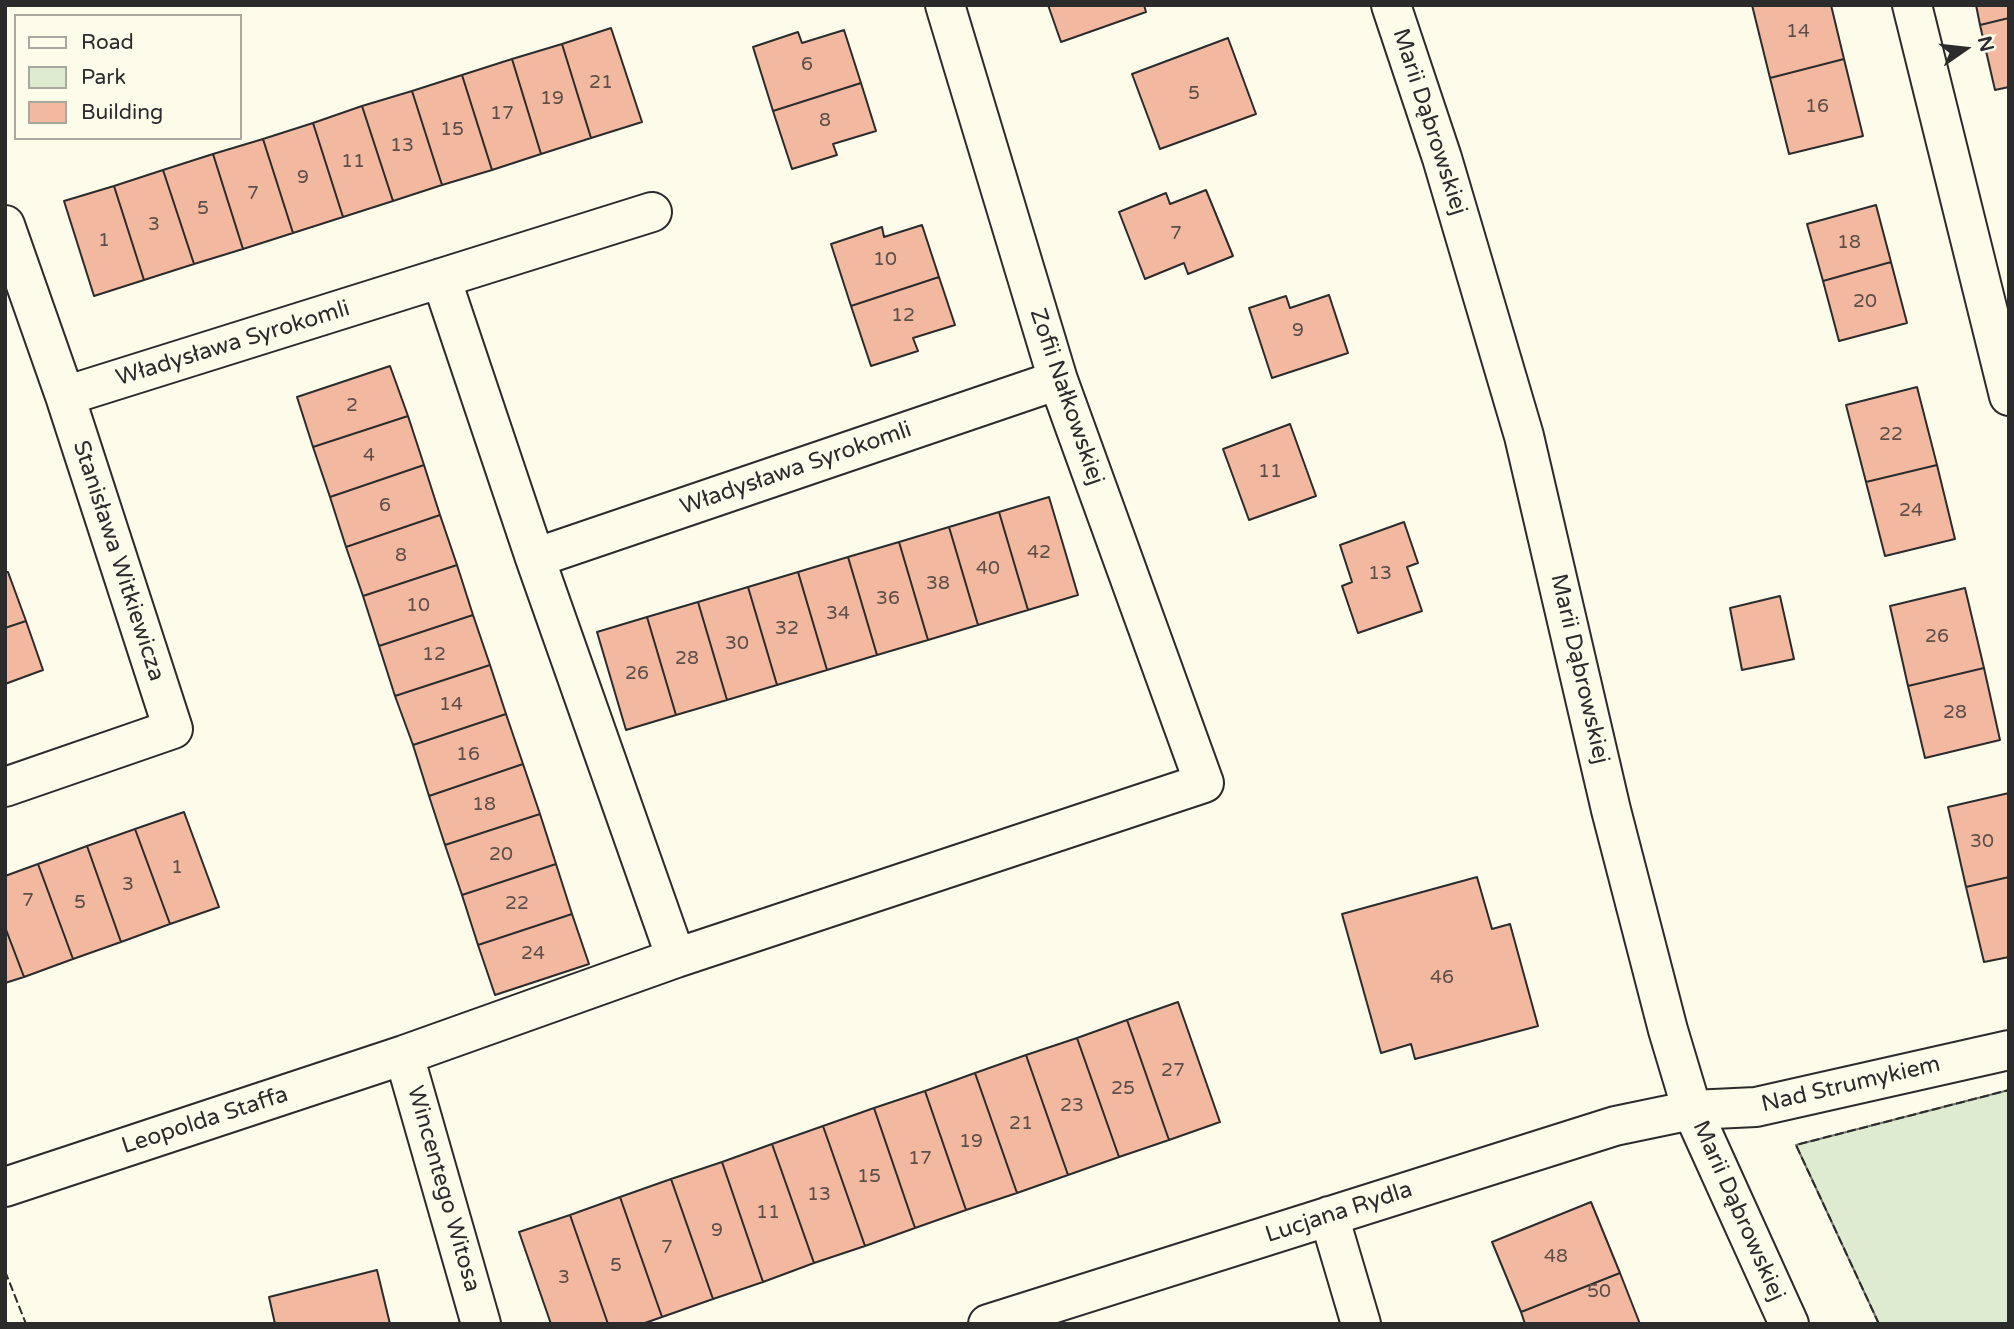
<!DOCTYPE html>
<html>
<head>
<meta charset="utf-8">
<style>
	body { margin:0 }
	#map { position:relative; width:2014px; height:1329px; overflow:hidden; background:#fdfbea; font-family:"Varela Round",sans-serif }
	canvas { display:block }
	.frame { position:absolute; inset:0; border:7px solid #2b2b2b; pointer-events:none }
	.legend { position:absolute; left:14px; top:14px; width:228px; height:126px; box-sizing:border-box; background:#fdfbea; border:2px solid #a9a89e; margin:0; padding:9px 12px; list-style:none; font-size:21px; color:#2b2b2b }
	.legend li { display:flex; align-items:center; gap:14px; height:35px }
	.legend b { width:35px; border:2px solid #a9a89e }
	.north { position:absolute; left:1930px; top:14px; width:70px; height:70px; -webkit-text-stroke:5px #fdfbea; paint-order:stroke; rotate:76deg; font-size:19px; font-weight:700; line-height:28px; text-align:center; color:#2b2b2b }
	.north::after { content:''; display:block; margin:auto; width:24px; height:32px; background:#2b2b2b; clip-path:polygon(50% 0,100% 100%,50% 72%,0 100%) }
</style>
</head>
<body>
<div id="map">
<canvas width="2014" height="1329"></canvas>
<div class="frame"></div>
<ul class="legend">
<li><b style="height:9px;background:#fdfbea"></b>Road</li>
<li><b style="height:19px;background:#deebd1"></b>Park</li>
<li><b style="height:19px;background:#f2b8a0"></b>Building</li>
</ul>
<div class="north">N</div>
</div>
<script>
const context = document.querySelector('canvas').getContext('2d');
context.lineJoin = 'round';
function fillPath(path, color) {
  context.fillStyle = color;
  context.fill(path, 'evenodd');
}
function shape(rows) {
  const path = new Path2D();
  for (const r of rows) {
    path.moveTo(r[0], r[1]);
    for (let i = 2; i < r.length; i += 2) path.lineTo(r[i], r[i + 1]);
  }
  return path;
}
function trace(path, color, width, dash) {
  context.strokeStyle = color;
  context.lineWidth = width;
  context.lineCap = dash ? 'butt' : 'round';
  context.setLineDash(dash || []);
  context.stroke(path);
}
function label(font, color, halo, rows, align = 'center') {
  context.font = font + ' "Varela Round",sans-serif';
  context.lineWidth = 5;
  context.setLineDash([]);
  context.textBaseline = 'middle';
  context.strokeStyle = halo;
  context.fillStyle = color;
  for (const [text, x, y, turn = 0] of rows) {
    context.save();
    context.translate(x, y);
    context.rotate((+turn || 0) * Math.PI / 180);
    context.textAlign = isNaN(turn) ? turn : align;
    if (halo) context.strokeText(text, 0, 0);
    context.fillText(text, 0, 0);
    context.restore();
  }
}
const green = shape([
	[2009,1090,2009,1324,1879,1324,1796,1145,2009,1090]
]);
fillPath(green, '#deebd1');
trace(green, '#74746e', 2);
const building = shape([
	[1048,5,1144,5,1146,12,1061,42,1048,5],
	[1752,5,1831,5,1844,59,1770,78,1752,5],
	[1976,5,2009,5,2009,18,1980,25,1976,5],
	[2009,18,2009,87,1995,90,1980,25,2009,18],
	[611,28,642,122,591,138,562,44,611,28],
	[844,30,861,83,773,111,753,47,798,32,802,43,844,30],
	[1228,38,1256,114,1160,149,1132,74,1228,38],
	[562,44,591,138,541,154,512,59,562,44],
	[512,59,541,154,492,170,462,75,512,59],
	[1844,59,1863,136,1789,154,1770,78,1844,59],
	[462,75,492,170,442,185,412,91,462,75],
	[861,83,876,131,833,144,837,155,792,169,773,111,861,83],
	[412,91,442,185,393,201,362,106,412,91],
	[362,106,393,201,343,217,313,123,362,106],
	[313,123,343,217,293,233,263,139,313,123],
	[263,139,293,233,243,249,213,154,263,139],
	[213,154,243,249,194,264,163,170,213,154],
	[163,170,194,264,144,280,114,186,163,170],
	[114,186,144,280,94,296,64,201,114,186],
	[1206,190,1233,256,1188,274,1184,263,1145,279,1119,212,1166,193,1170,204,1206,190],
	[1876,205,1891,262,1823,281,1807,224,1876,205],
	[922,225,939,277,851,306,831,244,882,227,884,237,922,225],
	[1891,262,1907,323,1839,341,1823,281,1891,262],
	[939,277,955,325,913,338,918,351,871,366,851,306,939,277],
	[1329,295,1348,353,1272,378,1249,308,1286,296,1290,308,1329,295],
	[390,366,408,416,313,447,297,397,390,366],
	[1917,387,1937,465,1866,482,1846,405,1917,387],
	[408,416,424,465,330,497,313,447,408,416],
	[1290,424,1316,496,1249,520,1223,449,1290,424],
	[424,465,440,515,346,547,330,497,424,465],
	[1937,465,1955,539,1885,556,1866,482,1937,465],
	[1049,497,1078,595,1028,610,999,512,1049,497],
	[999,512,1028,610,978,625,949,527,999,512],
	[440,515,457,565,363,596,346,547,440,515],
	[1404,522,1418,563,1407,567,1422,611,1358,633,1342,586,1352,582,1340,545,1404,522],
	[949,527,978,625,928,640,899,542,949,527],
	[899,542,928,640,877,655,848,557,899,542],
	[848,557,877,655,827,670,798,572,848,557],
	[457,565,473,615,379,646,363,596,457,565],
	[5,572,8,572,26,621,5,628,5,572],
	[798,572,827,670,777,685,748,587,798,572],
	[748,587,777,685,727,700,698,602,748,587],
	[1965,588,1984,668,1908,686,1890,606,1965,588],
	[1780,596,1794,659,1742,670,1730,608,1780,596],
	[698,602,727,700,676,715,647,617,698,602],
	[473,615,490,665,395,696,379,646,473,615],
	[647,617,676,715,626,730,597,632,647,617],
	[26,621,43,670,5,684,5,628,26,621],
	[490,665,506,714,413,745,395,696,490,665],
	[1984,668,2000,740,1925,758,1908,686,1984,668],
	[506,714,523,764,429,796,413,745,506,714],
	[523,764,540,814,445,845,429,796,523,764],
	[2009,793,2009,877,1966,887,1948,807,2009,793],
	[184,812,219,907,170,924,135,829,184,812],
	[540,814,556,864,462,895,445,845,540,814],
	[135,829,170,924,121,942,87,846,135,829],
	[87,846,121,942,73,959,38,864,87,846],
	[38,864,73,959,24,977,5,927,5,876,38,864],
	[556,864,572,914,478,945,462,895,556,864],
	[1477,877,1492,929,1510,924,1538,1026,1415,1059,1411,1044,1381,1053,1342,914,1477,877],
	[2009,877,2009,957,1984,962,1966,887,2009,877],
	[572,914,589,964,495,995,478,945,572,914],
	[5,927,24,977,5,983,5,927],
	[1178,1002,1220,1122,1169,1140,1127,1020,1178,1002],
	[1127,1020,1169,1140,1119,1157,1077,1038,1127,1020],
	[1077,1038,1119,1157,1068,1175,1026,1055,1077,1038],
	[1026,1055,1068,1175,1017,1193,975,1073,1026,1055],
	[975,1073,1017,1193,966,1210,925,1091,975,1073],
	[925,1091,966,1210,915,1228,874,1108,925,1091],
	[874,1108,915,1228,865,1246,823,1126,874,1108],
	[823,1126,865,1246,814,1263,772,1144,823,1126],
	[772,1144,814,1263,763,1282,722,1162,772,1144],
	[722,1162,763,1282,713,1299,671,1179,722,1162],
	[671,1179,713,1299,662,1317,620,1197,671,1179],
	[620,1197,662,1317,642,1324,608,1324,570,1215,620,1197],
	[1591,1202,1620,1273,1521,1312,1492,1242,1591,1202],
	[570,1215,608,1324,551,1324,519,1232,570,1215],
	[377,1270,390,1324,275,1324,269,1297,377,1270],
	[1620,1273,1640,1324,1525,1324,1521,1312,1620,1273]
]);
fillPath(building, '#f2b8a0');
trace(building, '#2b2b2b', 2);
const minor = shape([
	[1912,5,2009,396],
	[5,225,65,396,173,729,5,787],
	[441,278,535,558,676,958],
	[65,396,652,212],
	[535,558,1058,380],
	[404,1055,481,1324],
	[5,1187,404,1055,676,958,1204,783,1058,380,945,5],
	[1329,1216,1361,1324],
	[988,1324,1615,1126,1692,1110,1756,1107,2009,1050]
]);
const tertiary = shape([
	[1391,5,1442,158,1524,436,1611,810,1668,1030,1692,1110,1789,1324]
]);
trace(minor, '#2b2b2b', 42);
trace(tertiary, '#2b2b2b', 42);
trace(minor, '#fdfbea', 38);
trace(tertiary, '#fdfbea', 38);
trace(shape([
	[5,1271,26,1324],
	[1879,1324,1796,1145,2009,1090]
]), '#2b2b2b', 2, [9, 3.5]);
label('19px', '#5d4e48', null, [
	["14",1798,32],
	["6",807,65],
	["21",601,83],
	["5",1194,94],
	["19",552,99],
	["16",1817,107],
	["17",502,114],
	["8",825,121],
	["15",452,130],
	["13",402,146],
	["11",353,162],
	["9",303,178],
	["7",253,194],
	["5",203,209],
	["3",154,225],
	["7",1176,234],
	["1",104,241],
	["18",1849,243],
	["10",885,260],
	["20",1865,302],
	["12",903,316],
	["9",1298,331],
	["2",352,406],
	["22",1891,435],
	["4",369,456],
	["11",1270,472],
	["6",385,506],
	["24",1911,511],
	["42",1039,553],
	["8",401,556],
	["40",988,569],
	["13",1380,574],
	["38",938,584],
	["36",888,599],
	["10",418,606],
	["34",838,614],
	["32",787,629],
	["26",1937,637],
	["30",737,644],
	["12",434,655],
	["28",687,659],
	["26",637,674],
	["14",451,705],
	["28",1955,713],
	["16",468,755],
	["18",484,805],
	["30",1982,842],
	["20",501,855],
	["1",177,868],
	["3",128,885],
	["7",28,901],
	["5",80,903],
	["22",517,904],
	["24",533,954],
	["46",1442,978],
	["27",1173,1071],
	["25",1123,1089],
	["23",1072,1106],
	["21",1021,1124],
	["19",971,1142],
	["17",920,1159],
	["15",869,1177],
	["13",819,1195],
	["11",768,1213],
	["9",717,1231],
	["7",667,1248],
	["48",1556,1257],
	["5",616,1266],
	["3",564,1278],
	["50",1599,1292]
]);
label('23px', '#2b2b2b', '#fdfbea', [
	["Marii Dąbrowskiej",1429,122,72],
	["Władysława Syrokomli",233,344,-17],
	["Zofii Nałkowskiej",1066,397,71],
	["Władysława Syrokomli",796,469,-19],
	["Stanisława Witkiewicza",118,561,72],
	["Marii Dąbrowskiej",1579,669,77],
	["Nad Strumykiem",1851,1085,-13],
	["Leopolda Staffa",205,1121,-18],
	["Wincentego Witosa",443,1189,74],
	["Marii Dąbrowskiej",1738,1211,66],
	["Lucjana Rydla",1339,1213,-18]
]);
</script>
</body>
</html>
